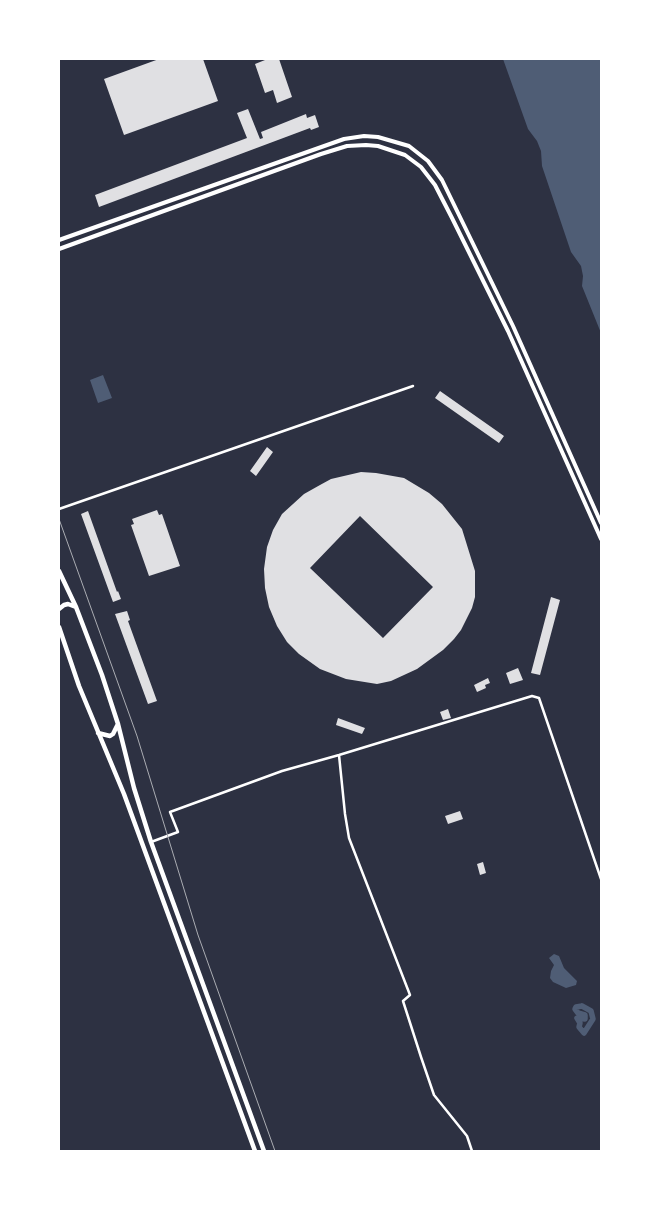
<!DOCTYPE html>
<html>
<head>
<meta charset="utf-8">
<style>
	body { margin:0 }
	#map { position:relative; width:660px; height:1210px; overflow:hidden; background:#2d3142; font-family:Mulish,sans-serif }
	canvas { display:block }
	.frame { position:absolute; inset:0; border:60px solid #fff; pointer-events:none }
</style>
</head>
<body>
<div id="map">
<canvas width="660" height="1210"></canvas>
<div class="frame"></div>
</div>
<script>
const context = document.querySelector('canvas').getContext('2d');
context.lineJoin = 'round';
function fillPath(path, color) {
  context.fillStyle = color;
  context.fill(path, 'evenodd');
}
function shape(rows) {
  const path = new Path2D();
  for (const r of rows) {
    path.moveTo(r[0], r[1]);
    for (let i = 2; i < r.length; i += 2) path.lineTo(r[i], r[i + 1]);
  }
  return path;
}
function trace(path, color, width, dash) {
  context.strokeStyle = color;
  context.lineWidth = width;
  context.lineCap = dash ? 'butt' : 'round';
  context.setLineDash(dash || []);
  context.stroke(path);
}
fillPath(shape([
	[503,59,601,59,601,333,582,286,583,276,581,266,571,252,542,166,541,151,537,141,528,129],
	[103,375,112,398,98,403,90,380],
	[554,954,559,956,564,968,577,981,576,985,566,988,553,982,550,978,551,971,554,965,549,958]
]), '#4f5d75');
trace(shape([
	[582,1006,591,1011,593,1019,584,1033,579,1027,580,1023,577,1018,585,1019,585,1015,578,1013,575,1009,576,1007,582,1006]
]), '#4f5d75', 5.5);
fillPath(shape([
	[159,59,203,59,218,101,124,135,104,79],
	[264,59,279,59,292,97,277,103,273,90,265,93,255,64,265,60],
	[248,109,260,139,263,138,261,132,306,114,307,118,315,115,319,127,311,130,310,128,99,207,95,195,247,138,237,113],
	[440,391,504,436,499,443,435,398],
	[267,447,273,452,256,476,250,471],
	[361,472,376,473,404,478,429,493,442,504,462,529,475,571,475,597,472,608,461,630,454,639,443,650,417,669,391,681,377,684,346,679,320,669,299,654,287,642,277,626,269,607,265,588,264,569,267,547,273,530,282,514,304,494,320,485,331,479],
	[360,516,433,587,383,638,310,568],
	[157,510,159,515,162,514,180,566,149,576,131,525,134,524,132,519],
	[88,511,117,592,118,591,121,599,113,602,81,514],
	[551,597,560,600,540,675,531,673],
	[127,611,130,620,128,621,157,701,148,704,115,614],
	[518,668,523,680,510,684,506,673],
	[488,678,490,683,485,685,486,688,477,692,474,685],
	[448,709,451,718,443,720,440,712],
	[338,718,365,728,362,734,336,725],
	[460,811,463,819,448,824,445,816],
	[483,862,486,873,480,875,477,864]
]), '#e0e0e3');
trace(shape([
	[59,509,413,386],
	[339,755,345,814,349,838,410,995,403,1001,421,1057,434,1095,467,1136,472,1151],
	[151,842,178,832,170,812,282,771,339,755,532,696,539,698,601,879]
]), '#fff', 2.5);
trace(shape([
	[59,240,344,139,364,136,378,137,409,146,428,161,442,180,513,326,601,523],
	[59,249,321,154,347,146,366,145,378,146,405,155,421,167,435,185,452,218,508,331,601,539]
]), '#fff', 4);
trace(shape([
	[59,571,76,607,102,675,118,724,134,788,151,842,264,1151],
	[59,609,64,605,68,604,76,607],
	[59,627,79,686,124,794,255,1151],
	[98,733,110,736,113,734,118,724]
]), '#fff', 4.5);
trace(shape([
	[59,519,137,736,198,935,275,1151]
]), '#abadb3', 1);
</script>
</body>
</html>
